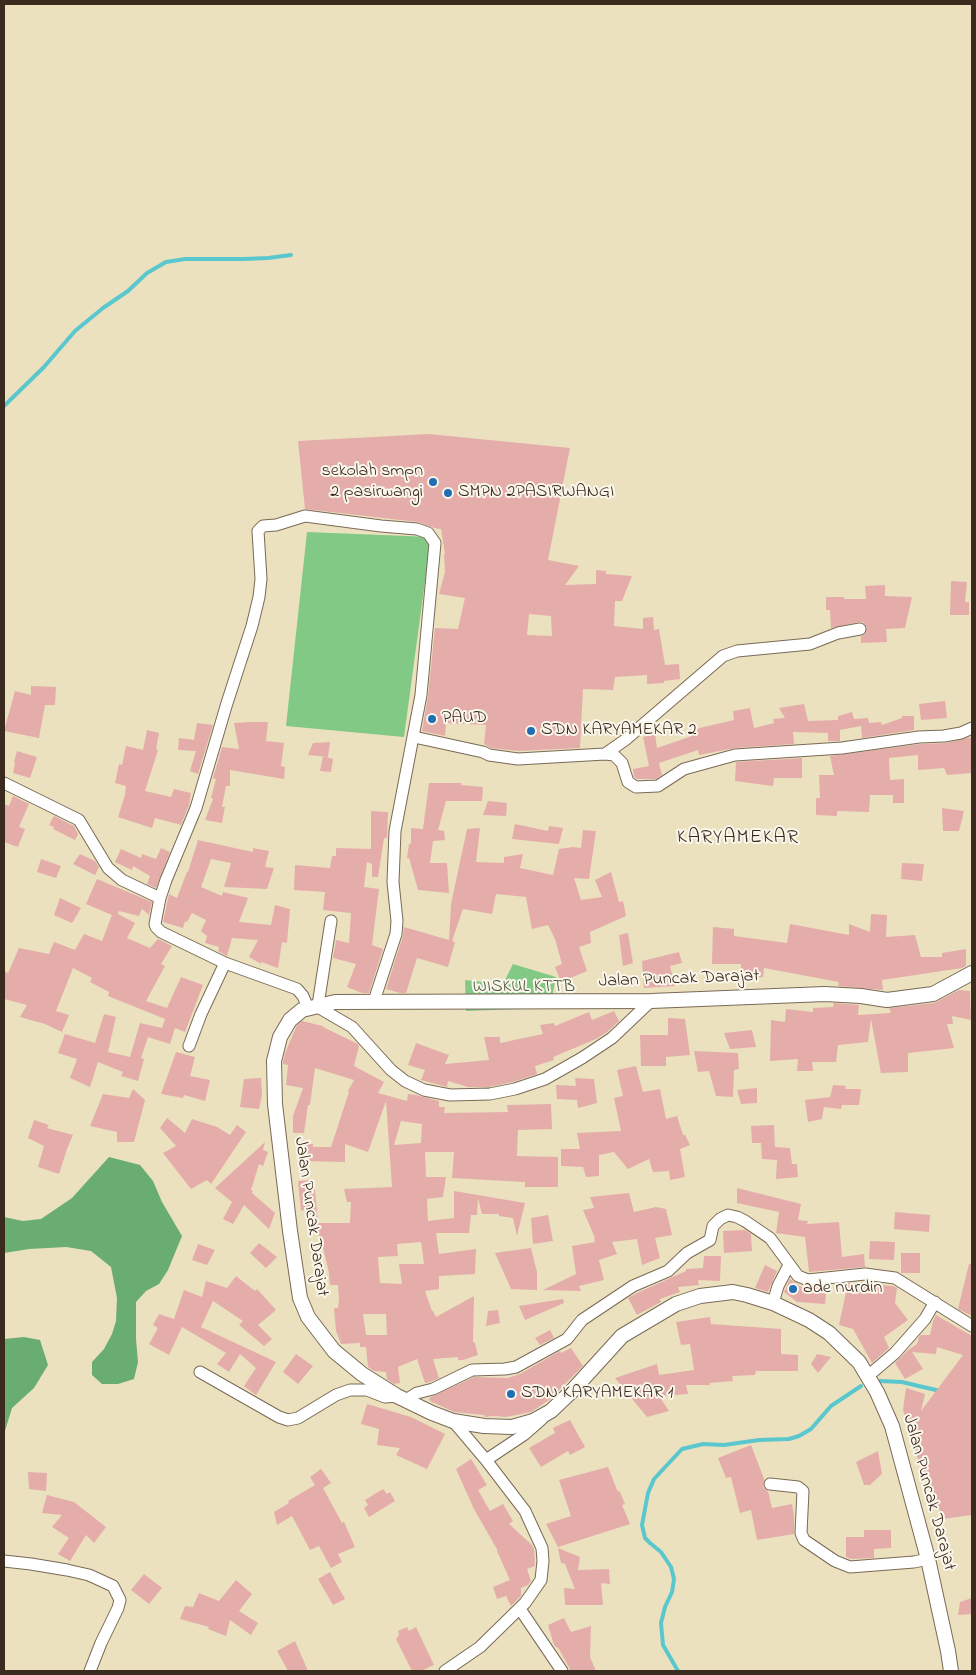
<!DOCTYPE html>
<html>
<head>
<meta charset="utf-8">
<style>
	body { margin:0 }
	#map { position:relative; width:976px; height:1675px; overflow:hidden; background:#ebe1bf; font-family:"Indie Flower",sans-serif }
	canvas { display:block }
	.frame { position:absolute; inset:0; border:5px solid #3b2a1e; pointer-events:none }
</style>
</head>
<body>
<div id="map">
<canvas width="976" height="1675"></canvas>
<div class="frame"></div>
</div>
<script>
const context = document.querySelector('canvas').getContext('2d');
context.lineJoin = 'round';
function fillPath(path, color) {
  context.fillStyle = color;
  context.fill(path, 'evenodd');
}
function shape(rows) {
  const path = new Path2D();
  for (const r of rows) {
    path.moveTo(r[0], r[1]);
    for (let i = 2; i < r.length; i += 2) path.lineTo(r[i], r[i + 1]);
  }
  return path;
}
function trace(path, color, width, dash) {
  context.strokeStyle = color;
  context.lineWidth = width;
  context.lineCap = dash ? 'butt' : 'round';
  context.setLineDash(dash || []);
  context.stroke(path);
}
function label(font, color, halo, rows, align = 'center') {
  context.font = font + ' "Indie Flower",sans-serif';
  context.lineWidth = 4;
  context.setLineDash([]);
  context.textBaseline = 'middle';
  context.strokeStyle = halo;
  context.fillStyle = color;
  for (const [text, x, y, turn = 0] of rows) {
    context.save();
    context.translate(x, y);
    context.rotate((+turn || 0) * Math.PI / 180);
    context.textAlign = isNaN(turn) ? turn : align;
    if (halo) context.strokeText(text, 0, 0);
    context.fillText(text, 0, 0);
    context.restore();
  }
}
fillPath(shape([
	[307,532,431,537,404,737,286,726],
	[513,964,556,977,550,1008,466,1011,465,980,503,984]
]), '#82c985');
fillPath(shape([
	[109,1157,140,1165,153,1181,162,1202,182,1236,168,1270,159,1284,146,1291,136,1302,136,1339,138,1362,134,1379,118,1384,102,1384,92,1375,92,1362,104,1349,112,1334,116,1321,117,1298,111,1267,91,1251,66,1247,29,1249,4,1253,4,1217,23,1221,41,1219,72,1198],
	[24,1337,40,1340,48,1365,34,1388,12,1408,4,1434,4,1339]
]), '#69ad72');
trace(shape([
	[4,406,44,367,75,331,103,308,128,291,147,273,166,262,185,259,244,259,268,258,291,255],
	[880,1381,902,1382,940,1391],
	[678,1671,663,1645,661,1623,665,1607,672,1592,674,1579,671,1567,661,1552,650,1543,645,1538,642,1525,648,1493,654,1479,682,1449,703,1444,724,1445,759,1440,789,1439,799,1436,811,1429,831,1406,861,1386]
]), '#5ac7ce', 4);
fillPath(shape([
	[429,434,570,448,548,560,579,566,565,585,596,584,596,570,606,571,606,574,632,576,622,601,615,601,614,626,643,629,643,618,653,617,654,630,659,629,665,665,679,664,680,679,664,681,664,683,647,684,647,675,615,677,613,690,583,689,580,748,518,751,491,748,484,744,486,725,446,723,445,736,422,731,428,696,435,628,458,629,465,598,439,594,445,572,444,554,445,554,441,529,434,528,418,522,305,509,298,441],
	[529,614,551,616,552,636,527,635],
	[951,581,967,582,965,602,969,602,969,615,950,615],
	[885,585,885,596,912,597,905,628,886,629,887,642,861,643,861,636,865,634,867,628,863,622,859,622,831,628,830,610,826,610,826,597,844,597,844,599,866,599,865,586],
	[31,686,56,687,55,705,45,705,39,738,4,731,15,691,31,695],
	[945,701,947,718,921,720,919,704],
	[804,704,808,721,838,720,838,716,852,712,854,719,868,718,869,723,881,722,882,725,902,718,902,716,914,716,914,730,862,738,861,726,840,730,840,741,828,741,828,733,793,732,794,744,735,748,699,755,698,750,659,763,662,775,656,779,638,779,634,777,633,769,649,766,643,737,655,734,657,748,692,736,691,730,734,720,733,711,750,708,754,728,774,723,773,719,785,718,779,708],
	[250,722,268,722,266,741,284,743,281,766,285,767,284,779,230,770,230,786,226,786,222,807,225,807,222,823,205,820,213,799,211,798,216,779,213,778,222,747,239,749,234,723],
	[197,723,213,725,198,774,190,771,196,751,178,750,179,738,194,740],
	[147,730,159,733,156,749,158,750,145,791,171,797,174,789,191,793,189,805,181,825,155,818,152,828,118,817,125,795,126,786,115,783,119,764,122,765,126,746,143,750],
	[972,737,972,773,947,775,944,768,918,770,918,755,889,758,890,780,904,779,904,803,893,803,893,795,870,795,869,812,837,811,837,816,816,815,816,798,820,798,819,775,834,775,830,756,920,744,945,743],
	[330,742,328,757,308,755,313,743],
	[17,751,37,757,30,778,13,773,15,763,14,762],
	[323,756,333,759,331,772,320,771],
	[802,758,802,778,774,778,773,786,735,781,736,762],
	[429,783,461,783,461,785,483,787,482,801,446,801,438,830,444,831,445,840,433,841,430,863,447,863,449,893,418,890,409,858,407,858,409,844,411,844,411,828,423,829],
	[13,796,29,804,19,827,25,829,18,847,4,842,4,804,9,806],
	[488,801,507,803,506,816,483,815],
	[942,808,964,811,959,831,943,831],
	[371,811,388,812,387,838,384,838,378,877,372,877,372,864,367,862,364,887,379,889,372,945,383,949,369,993,362,993,347,987,356,964,333,958,336,940,349,943,351,913,323,910,325,892,294,890,295,865,330,868,332,856,336,856,336,848,371,849],
	[54,816,74,826,78,834,75,840,53,829,54,827,49,825],
	[515,824,548,831,549,826,563,828,559,844,512,839],
	[480,828,476,862,504,863,504,857,523,854,520,868,553,875,559,849,573,847,581,848,583,830,596,831,589,879,574,878,581,900,602,897,595,880,611,872,619,902,623,901,626,916,590,932,591,943,579,947,587,971,561,982,555,967,562,964,555,939,548,925,532,929,526,897,496,894,492,914,463,909,452,941,455,942,448,967,417,958,406,993,400,993,386,989,403,936,404,927,449,940,451,904,467,829],
	[198,840,253,852,253,848,269,851,265,867,274,868,267,889,224,887,231,863,211,859,201,887,222,896,223,892,248,898,239,922,271,925,275,905,290,909,287,943,282,942,278,968,261,962,261,964,249,957,258,940,232,938,227,956,218,951,219,947,205,943,207,936,201,931,206,920,192,913,187,922,185,921,183,928,163,922,169,894,177,898,187,872,188,872],
	[161,848,170,852,156,888,147,884,150,876,133,866,132,870,115,862,121,849,141,858,142,854,156,859],
	[80,854,95,861,99,867,95,875,73,864],
	[41,859,61,866,56,878,37,872],
	[902,863,924,864,922,881,901,879],
	[97,879,152,902,149,915,142,909,139,916,119,911,118,914,135,923,127,938,150,948,158,939,172,946,161,964,165,966,146,1001,167,1008,181,977,203,985,185,1032,175,1028,170,1044,148,1037,141,1058,144,1059,138,1081,121,1076,123,1072,98,1062,90,1087,70,1078,77,1059,58,1053,65,1034,95,1043,104,1014,116,1017,108,1052,130,1057,140,1023,162,1028,165,1019,108,996,109,992,90,982,92,978,73,968,56,1011,69,1015,62,1032,45,1024,20,1017,27,1005,4,999,4,971,8,973,19,948,49,954,54,942,75,950,84,934,102,941,112,915,86,904],
	[60,898,81,908,72,923,54,915],
	[871,914,887,915,886,937,915,935,921,957,942,957,942,953,966,949,966,966,962,968,882,980,883,990,838,986,839,982,764,968,763,977,740,979,741,964,712,964,713,927,734,929,734,936,787,943,790,924,849,935,849,924,870,932],
	[628,933,633,963,623,966,619,935],
	[679,952,682,963,670,966,675,986,644,988,642,961],
	[959,990,970,991,971,1020,952,1016,953,1024,947,1024,954,1048,908,1053,908,1072,881,1073,871,1019,868,1042,838,1045,836,1062,812,1062,813,1071,797,1071,798,1059,770,1061,771,1020,785,1022,786,1009,813,1012,813,1008,833,1007,834,1003,859,1005,858,1015,891,1013,889,1008,934,1003],
	[614,1011,619,1021,607,1032,596,1039,553,1057,554,1060,535,1066,537,1074,513,1082,489,1087,468,1087,448,1081,447,1087,421,1080,425,1070,408,1065,416,1043,449,1055,445,1064,489,1060,484,1037,500,1037,500,1043,543,1034,540,1025,554,1023,555,1026,589,1012,592,1020],
	[668,1018,685,1019,690,1055,666,1057,666,1066,641,1066,640,1035,668,1035],
	[302,1021,323,1026,323,1027,358,1044,359,1046,354,1066,384,1082,378,1093,407,1101,408,1094,416,1095,439,1101,439,1107,445,1107,444,1113,508,1112,507,1105,551,1104,552,1129,518,1130,517,1156,558,1157,558,1187,525,1187,525,1182,452,1178,454,1152,425,1152,426,1177,446,1177,443,1197,427,1199,428,1221,454,1218,454,1191,525,1203,517,1236,513,1218,499,1216,499,1214,482,1214,478,1198,477,1215,471,1215,469,1233,436,1233,439,1254,476,1249,475,1274,439,1276,439,1289,425,1291,432,1311,433,1311,436,1317,474,1296,473,1342,475,1343,478,1355,463,1360,458,1360,458,1357,433,1359,439,1378,430,1382,425,1383,417,1359,398,1367,400,1383,394,1384,387,1379,386,1372,374,1371,368,1367,366,1347,360,1347,360,1343,341,1344,336,1331,334,1308,338,1308,339,1299,338,1285,330,1285,329,1273,321,1239,304,1210,301,1211,298,1181,314,1180,318,1223,350,1223,351,1202,347,1202,344,1189,392,1187,386,1101,368,1152,345,1144,345,1162,300,1161,301,1144,313,1144,313,1147,331,1147,349,1092,348,1091,354,1080,315,1068,310,1105,308,1105,304,1133,293,1133,293,1116,303,1088,286,1085,288,1065,283,1064,283,1062,285,1053,297,1025],
	[401,1121,422,1124,421,1143,394,1145],
	[421,1242,424,1264,399,1264,402,1284,380,1283,378,1257,398,1256,397,1244],
	[363,1314,386,1314,387,1335,366,1335],
	[752,1030,756,1047,730,1049,724,1033],
	[694,1051,738,1053,739,1069,734,1070,733,1097,716,1096,709,1071,698,1072],
	[176,1052,195,1057,190,1076,210,1080,205,1101,184,1095,183,1098,161,1094],
	[636,1066,643,1092,660,1089,666,1119,677,1116,683,1135,685,1135,690,1145,680,1149,685,1177,670,1180,669,1171,653,1172,649,1159,628,1169,614,1152,599,1155,599,1176,586,1177,583,1167,561,1166,561,1149,580,1149,577,1133,621,1131,614,1098,623,1096,617,1070],
	[261,1078,262,1095,259,1109,240,1107,244,1079],
	[575,1078,594,1079,597,1103,578,1108,577,1100,557,1099,556,1085,576,1086],
	[833,1085,846,1086,845,1089,861,1089,859,1105,842,1105,841,1109,824,1107,822,1119,808,1122,805,1100,830,1097],
	[757,1088,757,1103,741,1104,737,1090],
	[133,1089,145,1100,134,1142,117,1142,117,1132,90,1126,103,1094,129,1098],
	[167,1118,185,1133,192,1119,217,1127,230,1135,237,1125,246,1132,211,1184,207,1180,191,1189,163,1153,176,1146,160,1128],
	[34,1120,49,1125,47,1128,73,1135,67,1149,59,1174,38,1167,44,1146,28,1138],
	[774,1125,775,1147,790,1148,792,1164,797,1164,798,1177,776,1179,777,1160,762,1159,761,1143,752,1143,751,1126],
	[265,1142,263,1150,268,1152,263,1166,259,1164,251,1190,253,1191,252,1193,275,1213,269,1229,244,1205,233,1224,223,1219,232,1202,215,1188],
	[737,1188,801,1204,798,1220,808,1221,807,1224,839,1222,842,1257,864,1254,865,1267,809,1272,805,1237,776,1233,779,1212,737,1203],
	[629,1193,634,1212,656,1207,666,1209,672,1235,655,1238,660,1258,642,1265,637,1239,612,1242,617,1254,599,1260,604,1280,579,1286,581,1291,543,1290,576,1274,572,1246,595,1242,594,1239,595,1238,583,1210,594,1208,590,1197],
	[895,1212,930,1215,929,1232,894,1229],
	[548,1215,553,1241,533,1244,531,1218],
	[745,1230,751,1234,752,1251,724,1253,723,1231],
	[870,1241,895,1242,894,1260,869,1259],
	[259,1243,277,1257,266,1268,250,1253],
	[198,1244,215,1250,207,1265,192,1260],
	[531,1248,537,1272,537,1290,511,1289,495,1253],
	[901,1253,920,1253,920,1273,901,1273],
	[704,1256,721,1256,720,1281,698,1280,699,1285,678,1287,680,1292,660,1299,661,1302,637,1315,628,1298,637,1293,686,1271,686,1269,703,1268],
	[969,1264,972,1264,972,1316,958,1309],
	[765,1265,777,1271,768,1292,755,1288],
	[236,1276,255,1291,257,1289,276,1310,258,1325,272,1339,264,1346,239,1325,243,1321,213,1301,201,1327,276,1362,256,1395,244,1386,256,1368,240,1354,229,1372,217,1364,226,1353,182,1327,169,1355,149,1344,158,1328,153,1325,159,1314,174,1319,184,1290,202,1297,206,1281,227,1288],
	[790,1279,811,1294,810,1287,827,1286,825,1304,797,1302,784,1292],
	[865,1282,867,1282,868,1284,893,1286,897,1288,895,1303,908,1320,884,1337,889,1348,872,1363,853,1329,839,1325,848,1283],
	[563,1299,564,1303,525,1320,519,1306],
	[498,1310,500,1323,486,1326,488,1311],
	[936,1315,972,1336,972,1515,943,1519,920,1466,903,1410,906,1388,925,1394,921,1411,963,1355,937,1347,936,1354,912,1352,923,1369,905,1379,895,1363,908,1350,917,1344,919,1337,921,1335,930,1335,933,1321],
	[710,1317,711,1324,781,1329,781,1354,798,1355,798,1371,756,1371,755,1375,732,1376,733,1381,710,1383,710,1385,686,1385,688,1394,659,1396,669,1411,647,1417,615,1378,657,1364,659,1375,694,1370,690,1344,681,1345,676,1322],
	[550,1330,554,1338,540,1345,535,1338],
	[571,1348,583,1366,549,1400,531,1412,506,1417,493,1416,485,1417,484,1415,454,1412,430,1401,429,1398,474,1377,508,1378,520,1374,560,1351,561,1353],
	[296,1354,313,1366,298,1384,283,1372],
	[817,1354,831,1357,818,1373,811,1364],
	[367,1404,411,1417,445,1434,427,1469,396,1455,400,1448,377,1445,379,1429,361,1424],
	[570,1420,585,1447,570,1455,568,1451,541,1467,529,1448,555,1433,553,1428],
	[751,1445,764,1479,763,1487,768,1491,772,1508,792,1504,794,1516,794,1534,757,1540,751,1510,740,1513,731,1477,726,1478,718,1458],
	[878,1451,882,1474,870,1485,864,1485,856,1462],
	[471,1459,487,1485,478,1490,490,1511,503,1504,513,1521,509,1524,532,1545,534,1549,535,1566,527,1569,531,1581,528,1585,521,1588,521,1596,511,1606,506,1596,497,1599,493,1587,510,1580,497,1551,498,1551,474,1509,456,1469],
	[608,1467,617,1490,620,1492,625,1504,622,1505,630,1524,558,1547,546,1524,571,1516,559,1480],
	[321,1469,331,1483,323,1488,342,1523,344,1522,355,1547,338,1554,342,1562,331,1568,319,1546,310,1550,292,1516,277,1525,274,1512,289,1503,288,1501,315,1485,310,1477],
	[28,1472,47,1473,46,1491,29,1489],
	[383,1489,387,1494,390,1492,395,1501,369,1517,364,1508,368,1505,365,1500],
	[47,1495,74,1502,106,1527,94,1543,86,1535,70,1561,58,1554,69,1538,52,1527,62,1515,42,1513],
	[864,1530,891,1530,891,1548,874,1549,874,1558,851,1559,846,1557,846,1537,864,1537],
	[558,1548,580,1557,578,1570,609,1569,610,1584,601,1583,603,1605,565,1605,564,1588,575,1589,565,1564,561,1563],
	[330,1572,345,1599,333,1605,318,1579],
	[144,1574,162,1588,149,1604,131,1590],
	[236,1580,252,1594,239,1611,258,1623,251,1635,230,1620,226,1636,208,1629,209,1627,180,1619,185,1606,193,1607,199,1593,219,1601],
	[972,1598,972,1614,958,1615,960,1602],
	[564,1618,571,1632,591,1626,590,1657,596,1671,571,1671,559,1649,554,1645,548,1625],
	[407,1627,409,1631,416,1627,434,1665,421,1671,412,1671,396,1639,399,1635,398,1631],
	[295,1641,308,1671,288,1671,277,1651]
]), '#e4adaa');
const minor = shape([
	[414,737,483,752,489,755,518,759,605,754,625,740,723,656,737,651,810,644,838,633,860,629],
	[605,754,614,755,622,763,628,782,636,787,658,786,684,769,735,755,842,748,919,737,944,736,961,733,972,728],
	[4,783,79,820,108,868,122,880,160,898],
	[318,1005,331,921],
	[316,1006,352,1027,391,1070,405,1081,424,1090,450,1095,490,1094,515,1089,545,1079,582,1058,612,1038,651,1001],
	[308,1008,303,996,297,989,225,963,161,932,156,927,155,924,160,898,166,880,196,808,227,703,252,626,259,597,261,579,258,531,263,526,276,525,305,516,381,526,417,529,428,533,435,543,421,695,395,831,393,882,397,921,396,934,374,1001],
	[189,1046,201,1014,225,963],
	[773,1303,778,1286,789,1265],
	[200,1372,279,1417,288,1420,298,1418,336,1395,350,1390,367,1390,385,1397,397,1396],
	[868,1376,895,1353,925,1319,935,1302],
	[406,1400,417,1393,433,1389,472,1370,505,1369,516,1367,567,1339,582,1320,633,1286,668,1271,687,1253,710,1240,713,1226,720,1219,728,1215,737,1217,745,1221,770,1238,798,1276,808,1280,865,1274,895,1278,972,1326],
	[486,1460,525,1434,542,1419],
	[770,1484,798,1487,803,1491,801,1533,804,1540,835,1561,850,1567,914,1562,928,1559],
	[4,1561,31,1564,67,1570,89,1575,113,1586,120,1600,118,1608,101,1643,90,1671],
	[520,1609,562,1671],
	[445,1671,480,1647,525,1603,541,1580,543,1561,542,1548,525,1511,486,1460,453,1421]
]);
const tertiary = shape([
	[951,1671,948,1651,928,1559,892,1426,877,1392,859,1362,829,1333,809,1320,773,1303,747,1295,733,1292,700,1296,676,1304,622,1336,572,1391,551,1411,533,1421,512,1427,484,1426,453,1421,432,1413,397,1396,362,1374,334,1351,308,1317,300,1298,290,1231,275,1104,274,1061,280,1037,290,1020,302,1010,335,1002,651,1001,825,994,861,996,887,1000,933,994,972,973]
]);
trace(minor, '#796a56', 13);
trace(tertiary, '#796a56', 16);
trace(minor, '#fff', 11);
trace(tertiary, '#fff', 14);
for (const [x, y, r, color] of [
	[433,482,5,"#1f6fb2"],
	[448,493,5,"#1f6fb2"],
	[432,719,5,"#1f6fb2"],
	[531,731,5,"#1f6fb2"],
	[793,1289,5,"#1f6fb2"],
	[511,1394,5,"#1f6fb2"]
]) {
  const dot = new Path2D();
  dot.arc(x, y, r, 0, 2 * Math.PI);
  context.fillStyle = color;
  context.fill(dot);
  trace(dot, '#fbf7ec', 2);
}
label('18px', '#3b2a1e', '#fbf7ec', [
	["sekolah smpn",423,472,"right"],
	["2 pasirwangi",423,493,"right"],
	["SMPN 2PASIRWANGI",458,493],
	["PAUD",442,719],
	["SDN KARYAMEKAR 2",541,731],
	["ade nurdin",803,1289],
	["SDN KARYAMEKAR 1",521,1394]
], 'left');
label('18px', '#3b2a1e', '#fbf7ec', [
	["Jalan Puncak Darajat",679,980,-2],
	["Jalan Puncak Darajat",310,1217,82],
	["Jalan Puncak Darajat",928,1493,75]
]);
label('18px', '#505a3d', '#fbf7ec', [
	["WISKUL KTTB",524,988]
]);
context.letterSpacing = '1px';
label('20px', '#3b2a1e', '#fbf7ec', [
	["KARYAMEKAR",738,839]
]);
context.letterSpacing = '0px';
</script>
</body>
</html>
